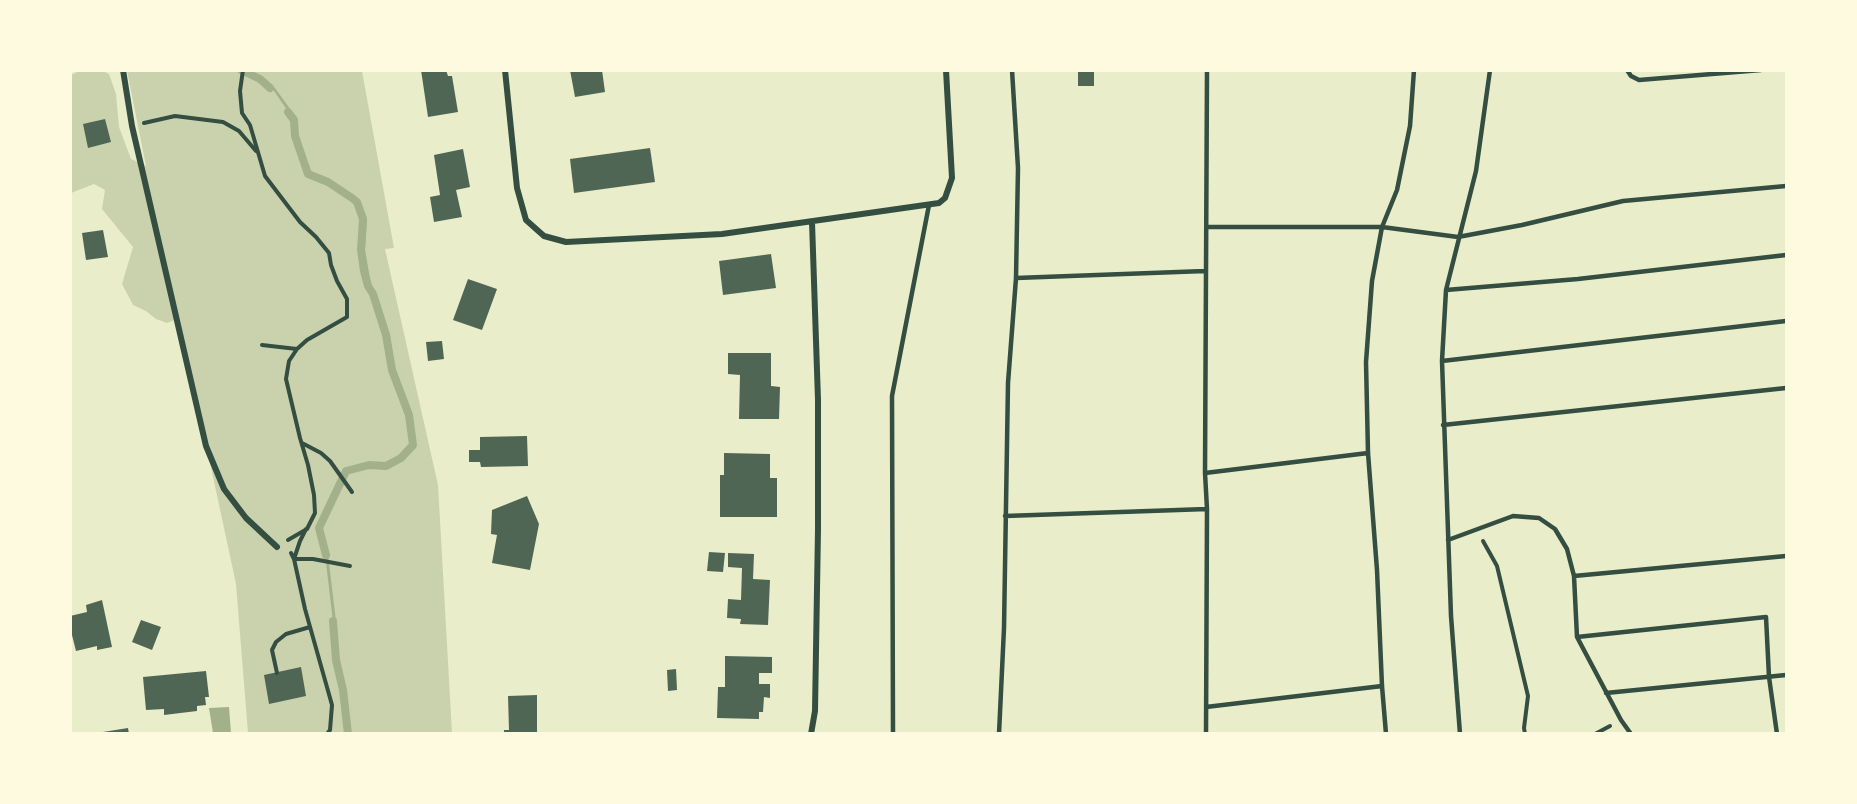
<!DOCTYPE html>
<html>
<head>
<meta charset="utf-8">
<style>
	body { margin:0 }
	#map { position:relative; width:1857px; height:804px; overflow:hidden; background:#e9edc9; font-family:Manrope,sans-serif }
	canvas { display:block }
	.frame { position:absolute; inset:0; border:72px solid #fefae0; pointer-events:none }
</style>
</head>
<body>
<div id="map">
<canvas width="1857" height="804"></canvas>
<div class="frame"></div>
</div>
<script>
const context = document.querySelector('canvas').getContext('2d');
context.lineJoin = 'round';
function fillPath(path, color) {
  context.fillStyle = color;
  context.fill(path, 'evenodd');
}
function shape(rows) {
  const path = new Path2D();
  for (const r of rows) {
    path.moveTo(r[0], r[1]);
    for (let i = 2; i < r.length; i += 2) path.lineTo(r[i], r[i + 1]);
  }
  return path;
}
function trace(path, color, width, dash) {
  context.strokeStyle = color;
  context.lineWidth = width;
  context.lineCap = dash ? 'butt' : 'round';
  context.setLineDash(dash || []);
  context.stroke(path);
}
fillPath(shape([
	[79,71,103,71,109,74,116,94,119,127,131,159,146,166,127,71,362,71,394,248,385,249,438,485,452,733,248,733,236,584,179,318,167,323,156,319,146,311,133,305,122,284,133,247,102,209,105,190,94,184,71,193,71,75]
]), '#cad2ad');
fillPath(shape([
	[241,71,250,71,261,76,275,88,298,120,298,136,311,172,330,180,360,201,367,219,365,250,371,284,376,292,390,335,395,369,412,415,416,448,402,460,386,469,370,468,348,473,321,528,327,546,337,630,339,660,346,690,351,733,348,733,343,690,336,660,334,630,324,546,319,528,346,471,369,465,386,466,401,458,413,445,409,415,392,370,386,335,373,294,368,286,361,250,363,219,357,202,328,182,308,174,295,136,294,120,274,91,260,79],
	[229,707,231,733,213,733,209,708]
]), '#a3b18a');
trace(shape([
	[241,70,260,79,270,88],
	[288,112,294,120,295,136,308,174,328,182,352,198,357,202,363,219,361,250,364,271,368,286,373,294,386,335,392,370,409,415,413,445,401,458,386,466,369,465,346,471,319,528,326,555],
	[333,621,336,660,343,690,348,734]
]), '#a3b18a', 8);
fillPath(shape([
	[421,70,446,70,448,76,452,76,458,112,428,117],
	[570,70,602,70,605,92,575,97],
	[1078,70,1094,70,1094,86,1078,86],
	[105,119,111,142,88,148,83,124],
	[650,148,655,182,574,193,570,159],
	[463,149,470,187,456,190,462,217,434,222,430,197,440,195,434,155],
	[103,230,108,257,86,260,82,233],
	[771,254,776,288,723,295,719,261],
	[468,279,497,289,482,330,453,320],
	[442,341,444,359,428,361,426,342],
	[728,353,771,353,771,386,780,387,779,419,739,419,740,375,728,374],
	[527,436,528,466,481,467,480,462,469,462,469,450,480,450,480,437],
	[724,453,770,454,770,478,777,478,777,517,720,517,720,475,724,475],
	[527,496,539,524,530,570,492,563,497,535,491,534,492,510],
	[709,552,725,553,723,572,707,571],
	[728,553,754,554,753,579,770,580,768,625,740,624,741,619,727,618,728,599,741,600,742,568,728,567],
	[102,600,112,647,97,650,97,646,76,651,70,627,70,616,87,612,86,605],
	[141,620,161,627,152,650,132,642],
	[725,656,772,657,772,673,759,673,759,684,770,684,770,698,764,697,763,712,759,712,759,719,717,718,718,687,725,687],
	[301,667,306,696,269,704,264,675],
	[676,669,677,690,668,691,667,670],
	[206,671,209,697,205,697,206,705,197,706,197,711,164,715,164,709,146,710,143,677],
	[537,695,537,734,504,734,504,730,509,730,508,696],
	[128,728,129,734,103,734,103,732]
]), '#4f6655');
trace(shape([
	[243,70,240,91,242,113,250,125,265,176,300,222,316,237,329,253,331,265,337,281,347,299,347,317,307,340,297,349,289,361,286,379,300,438,308,465,314,495,315,513,307,529,288,540],
	[144,123,175,116,223,122,239,131,256,151],
	[262,345,297,349],
	[302,443,321,453,330,461,352,492],
	[306,529,300,541,294,559,313,559,350,566],
	[1483,541,1497,566,1528,696,1524,728,1525,734],
	[291,553,294,559,305,609,332,705,330,730,327,734],
	[277,673,272,650,276,642,286,634,310,627],
	[1595,734,1610,726]
]), '#344e41', 4);
trace(shape([
	[1627,70,1631,76,1639,80,1761,70],
	[1207,227,1382,227,1458,237,1522,225,1623,201,1786,186],
	[1016,278,1205,271],
	[1446,290,1578,279,1786,255],
	[1442,361,1786,321],
	[1443,425,1786,388],
	[1205,473,1368,453],
	[1005,516,1207,509],
	[1448,540,1513,516,1539,518,1555,529,1567,549,1574,576,1577,637,1621,720,1631,734],
	[1574,576,1786,556],
	[1577,637,1766,617,1769,677,1777,734],
	[1606,693,1786,675],
	[1206,707,1382,686],
	[893,734,892,396,929,205],
	[999,734,1004,628,1008,383,1016,278,1018,168,1012,70],
	[1206,734,1207,509,1205,473,1207,70],
	[1386,734,1382,686,1377,570,1368,453,1366,362,1372,281,1382,227,1397,190,1410,126,1414,70],
	[1460,734,1451,616,1442,361,1446,290,1476,171,1490,70]
]), '#344e41', 4.5);
trace(shape([
	[123,70,132,126,206,446,224,489,246,518,277,547],
	[505,70,517,188,526,220,544,236,566,242,722,234,939,203,945,198,952,178,946,70],
	[811,734,815,711,818,529,818,400,812,222]
]), '#344e41', 6);
</script>
</body>
</html>
